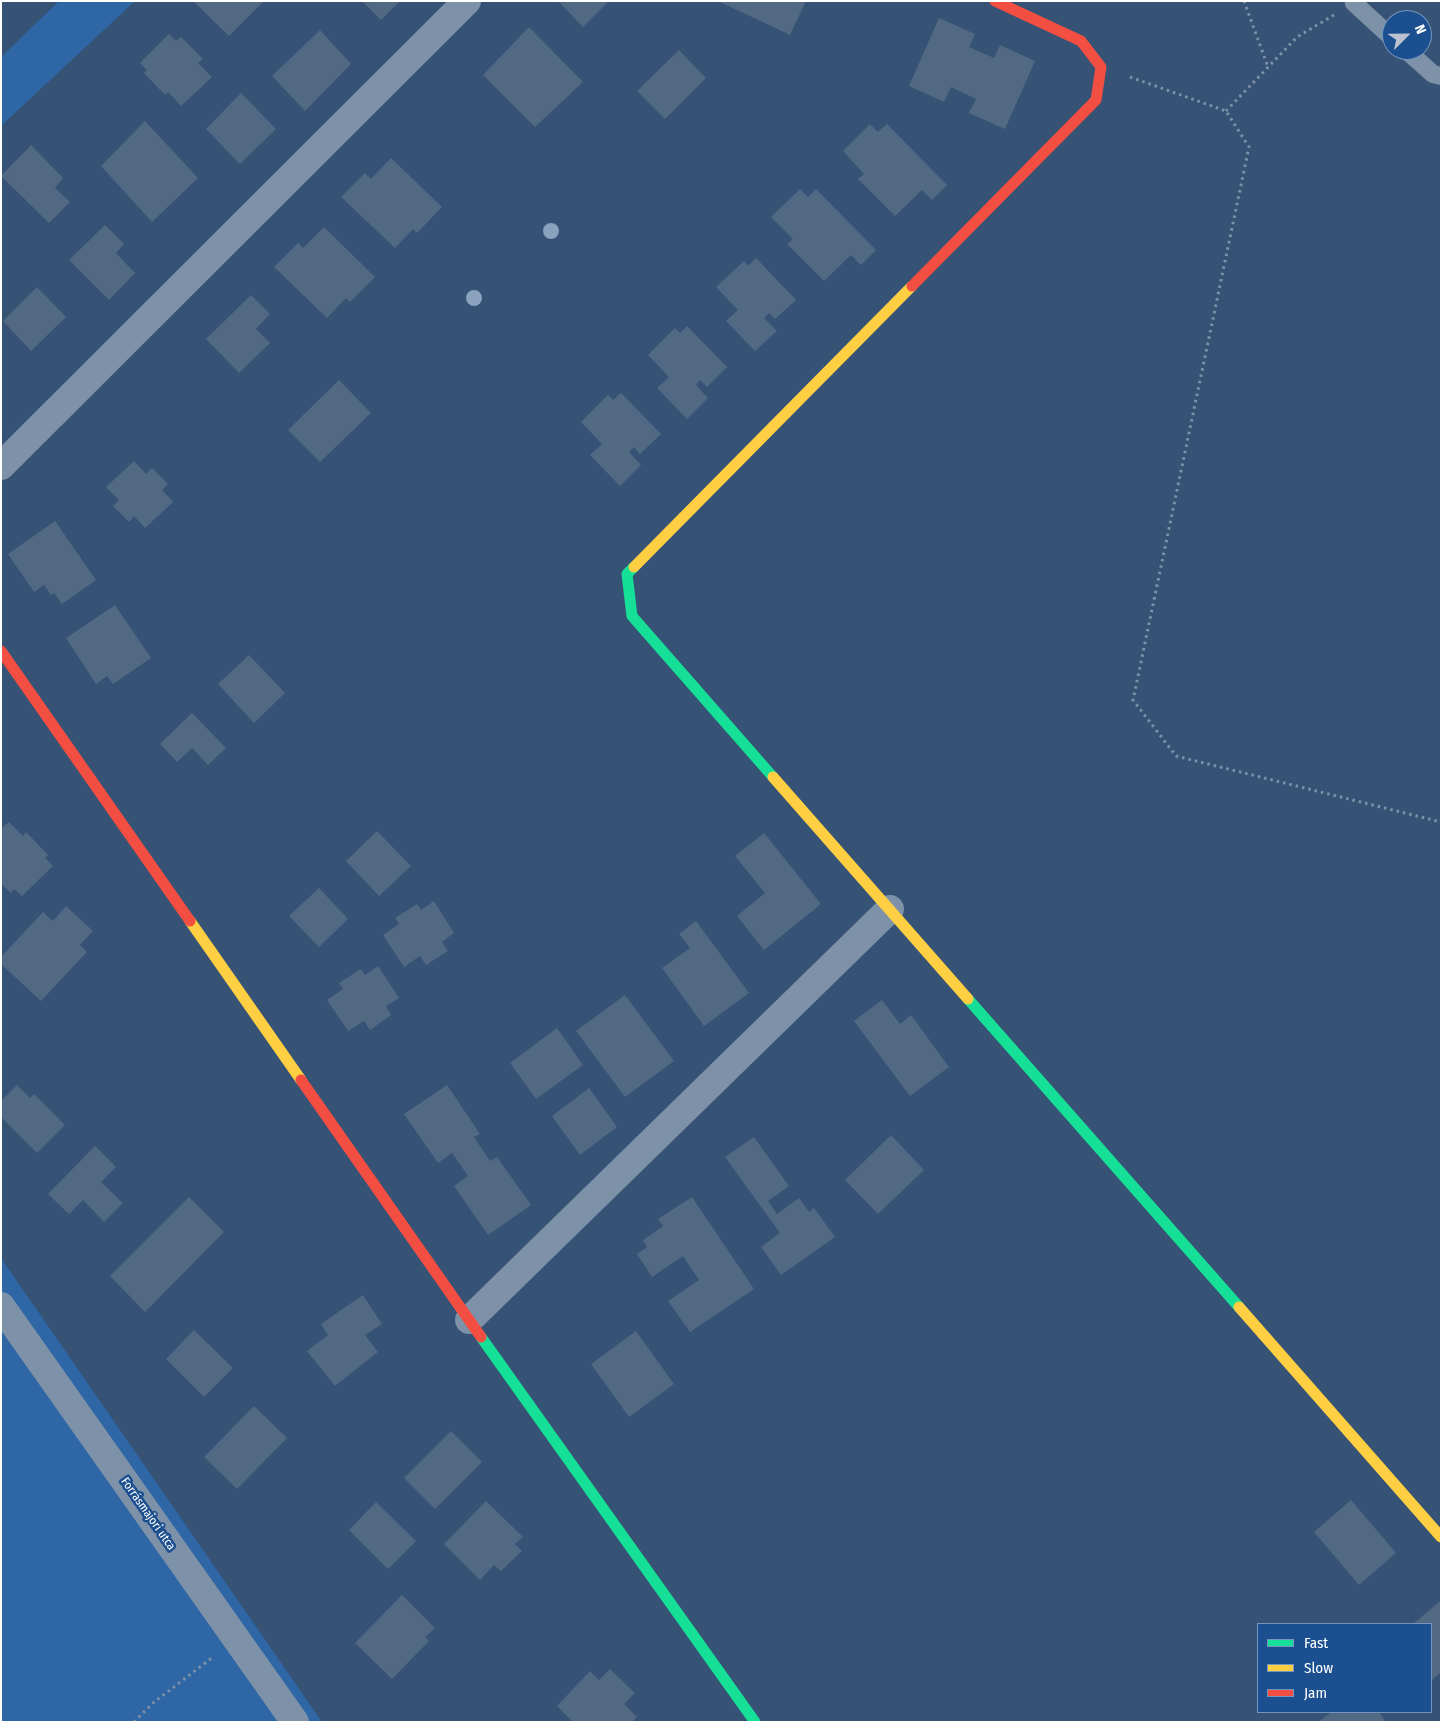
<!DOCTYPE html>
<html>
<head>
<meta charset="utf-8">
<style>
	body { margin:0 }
	#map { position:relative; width:1442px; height:1723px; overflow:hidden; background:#365274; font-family:"Fira Sans Condensed",sans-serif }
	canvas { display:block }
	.frame { position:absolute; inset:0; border:2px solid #fff; pointer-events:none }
	.legend { position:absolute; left:1257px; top:1623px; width:175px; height:90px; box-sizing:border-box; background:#1b4f8f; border:1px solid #7695bc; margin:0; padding:6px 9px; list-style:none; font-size:15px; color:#fff }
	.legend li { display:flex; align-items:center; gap:10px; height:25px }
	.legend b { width:25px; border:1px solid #7695bc }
	.north { position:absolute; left:1382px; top:10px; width:50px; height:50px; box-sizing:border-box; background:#1b4f8f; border:1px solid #7695bc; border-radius:50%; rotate:67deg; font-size:14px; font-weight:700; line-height:20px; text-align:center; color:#fff }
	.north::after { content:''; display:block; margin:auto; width:18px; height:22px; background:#b9c2ce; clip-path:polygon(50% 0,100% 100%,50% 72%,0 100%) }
</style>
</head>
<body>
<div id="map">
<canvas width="1442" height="1723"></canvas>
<div class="frame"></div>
<ul class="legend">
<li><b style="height:6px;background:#16e098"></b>Fast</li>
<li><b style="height:6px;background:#ffcf43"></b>Slow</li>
<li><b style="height:6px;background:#f24e42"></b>Jam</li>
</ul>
<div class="north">N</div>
</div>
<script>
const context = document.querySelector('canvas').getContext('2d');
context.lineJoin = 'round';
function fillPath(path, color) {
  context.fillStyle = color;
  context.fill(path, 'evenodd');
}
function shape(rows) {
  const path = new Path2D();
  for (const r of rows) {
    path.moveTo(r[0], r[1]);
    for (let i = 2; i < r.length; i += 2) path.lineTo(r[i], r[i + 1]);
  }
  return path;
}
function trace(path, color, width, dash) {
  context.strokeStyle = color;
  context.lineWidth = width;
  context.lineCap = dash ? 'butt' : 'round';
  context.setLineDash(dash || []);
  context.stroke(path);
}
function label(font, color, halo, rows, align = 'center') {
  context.font = font + ' "Fira Sans Condensed",sans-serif';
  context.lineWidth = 5;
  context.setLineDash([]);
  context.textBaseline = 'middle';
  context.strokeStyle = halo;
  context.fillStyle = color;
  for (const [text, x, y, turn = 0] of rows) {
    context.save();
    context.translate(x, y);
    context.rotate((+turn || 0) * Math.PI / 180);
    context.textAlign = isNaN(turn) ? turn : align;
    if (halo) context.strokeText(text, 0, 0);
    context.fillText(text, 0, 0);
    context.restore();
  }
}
fillPath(shape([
	[59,1,135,1,1,126,1,57],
	[1,1258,322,1722,1,1722]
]), '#2f66a5');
fillPath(shape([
	[193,1,264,1,229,36],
	[362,1,400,1,381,20],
	[558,1,609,1,583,27],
	[718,1,806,1,790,35],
	[939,18,975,34,969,47,994,58,1000,45,1035,61,1005,129,969,113,976,99,951,87,944,102,909,86],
	[529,27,583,82,535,127,483,75],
	[320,30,351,64,305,111,272,76],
	[169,34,176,41,181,37,203,59,198,63,212,77,181,106,168,92,165,95,144,73,147,70,140,63],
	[679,50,706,78,665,119,637,91],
	[241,93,276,129,240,164,206,129],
	[145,121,198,178,152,222,101,166],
	[870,124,878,132,887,124,947,185,932,200,922,190,895,216,858,179,864,174,843,151],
	[31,145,63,178,55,188,70,202,49,223,1,176],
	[391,158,442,207,417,233,413,229,395,248,341,197,365,173,371,179],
	[800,189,808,197,816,189,876,250,861,265,851,255,824,281,787,244,793,239,771,217],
	[105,225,124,244,116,253,135,273,109,300,69,260],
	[324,227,375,277,350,302,346,298,327,318,274,267,298,243,303,248],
	[756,258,796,300,775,319,769,313,764,318,777,331,755,351,726,321,738,310,716,287,744,261,748,266],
	[37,287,66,317,31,351,3,321],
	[251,295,270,314,256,329,270,343,239,373,206,339],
	[687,326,727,367,707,387,700,380,696,385,708,398,687,419,657,388,669,377,648,355,675,328,680,333],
	[339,380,371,413,320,462,288,430],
	[621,393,661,434,640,454,634,447,629,452,641,465,620,486,590,455,602,444,581,422,608,395,613,400],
	[134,461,146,474,152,468,168,484,162,490,173,502,145,528,134,516,129,522,113,506,119,500,106,487],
	[55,521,96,580,62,604,54,593,51,595,44,585,34,592,8,554],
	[115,605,151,658,113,684,107,676,96,684,66,638],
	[249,655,285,693,254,723,218,684],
	[192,713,226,748,208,765,192,748,177,762,160,744],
	[9,822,23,836,26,832,48,855,45,858,53,866,22,896,14,889,11,893,1,884,1,829],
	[377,831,411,866,379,896,346,861],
	[764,833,821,904,764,950,737,916,765,893,735,856],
	[319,888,348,919,319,947,289,916],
	[434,901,454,933,442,942,448,951,426,965,420,956,404,967,383,935,399,924,395,918,417,904,421,910],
	[66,906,93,931,80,945,87,952,41,1001,1,964,1,957,43,912,53,921],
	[696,921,749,993,704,1026,662,968,690,948,679,934],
	[378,966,399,998,386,1006,391,1015,370,1030,364,1021,348,1031,327,1000,343,989,339,983,361,969,365,975],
	[625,995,674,1061,625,1097,576,1031],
	[882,1000,900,1024,911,1015,949,1067,910,1096,854,1021],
	[557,1028,583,1065,536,1099,510,1063],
	[17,1085,30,1098,34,1094,65,1125,37,1153,1,1117,1,1101],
	[447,1085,480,1134,474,1137,490,1161,497,1157,531,1205,488,1235,454,1186,468,1176,452,1153,438,1163,404,1114],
	[589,1088,617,1127,580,1155,552,1116],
	[891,1135,924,1170,878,1214,845,1180],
	[754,1137,789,1186,768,1201,777,1214,799,1198,809,1212,814,1208,835,1237,781,1275,761,1247,780,1233,725,1157],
	[95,1146,116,1167,101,1182,123,1203,104,1222,83,1200,69,1214,48,1194],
	[189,1197,224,1232,145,1312,110,1276],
	[692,1197,754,1289,690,1332,668,1301,699,1280,683,1256,652,1277,637,1254,647,1247,643,1240,663,1226,658,1219],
	[363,1295,382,1324,365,1335,378,1352,335,1386,307,1351,328,1335,321,1324],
	[194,1330,233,1368,204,1397,166,1359],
	[636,1331,674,1384,629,1417,591,1364],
	[254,1406,287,1438,237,1489,204,1457],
	[451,1431,482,1462,435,1509,404,1478],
	[1351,1500,1396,1553,1359,1585,1314,1532],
	[486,1501,523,1537,515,1544,522,1551,501,1571,494,1565,480,1580,444,1544],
	[376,1502,416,1541,388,1569,349,1530],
	[402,1595,435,1628,425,1637,429,1641,392,1679,355,1643],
	[1440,1601,1441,1672,1431,1681,1431,1624,1413,1624],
	[610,1669,635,1693,624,1704,637,1717,632,1722,573,1722,557,1706,590,1671,599,1680],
	[1332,1712,1379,1712,1386,1722,1318,1722]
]), '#526984');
trace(shape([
	[1244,1,1268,67],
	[1130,77,1226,111,1249,147,1133,700,1176,756,1441,822],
	[1226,111,1297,37,1334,15],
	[134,1722,153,1703,213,1657]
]), '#7d92a8', 3, [2.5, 4]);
trace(shape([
	[1355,1,1354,3,1392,38],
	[1406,50,1433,74,1441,76]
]), '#7d92a8', 18);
trace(shape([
	[1,466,467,1],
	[1,1306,295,1722],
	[469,1320,890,909]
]), '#7d92a8', 28);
trace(shape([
	[634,567,627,574,632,616,773,777],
	[968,999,1239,1307],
	[481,1337,755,1722]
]), '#16e098', 11);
trace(shape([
	[634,567,912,286],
	[773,777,968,999],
	[190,921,301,1080],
	[1239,1307,1441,1537]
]), '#ffcf43', 11);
trace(shape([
	[912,286,1096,100,1101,67,1081,41,995,1],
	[1,651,190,921],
	[301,1080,481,1337]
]), '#f24e42', 11);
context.fillStyle = '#8aa2be';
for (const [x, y] of [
	[551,231],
	[474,298]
]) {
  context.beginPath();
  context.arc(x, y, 8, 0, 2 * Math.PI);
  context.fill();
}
label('12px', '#fff', '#1b4f8f', [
	["Forrásmajori utca",148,1514,55]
]);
</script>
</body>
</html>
